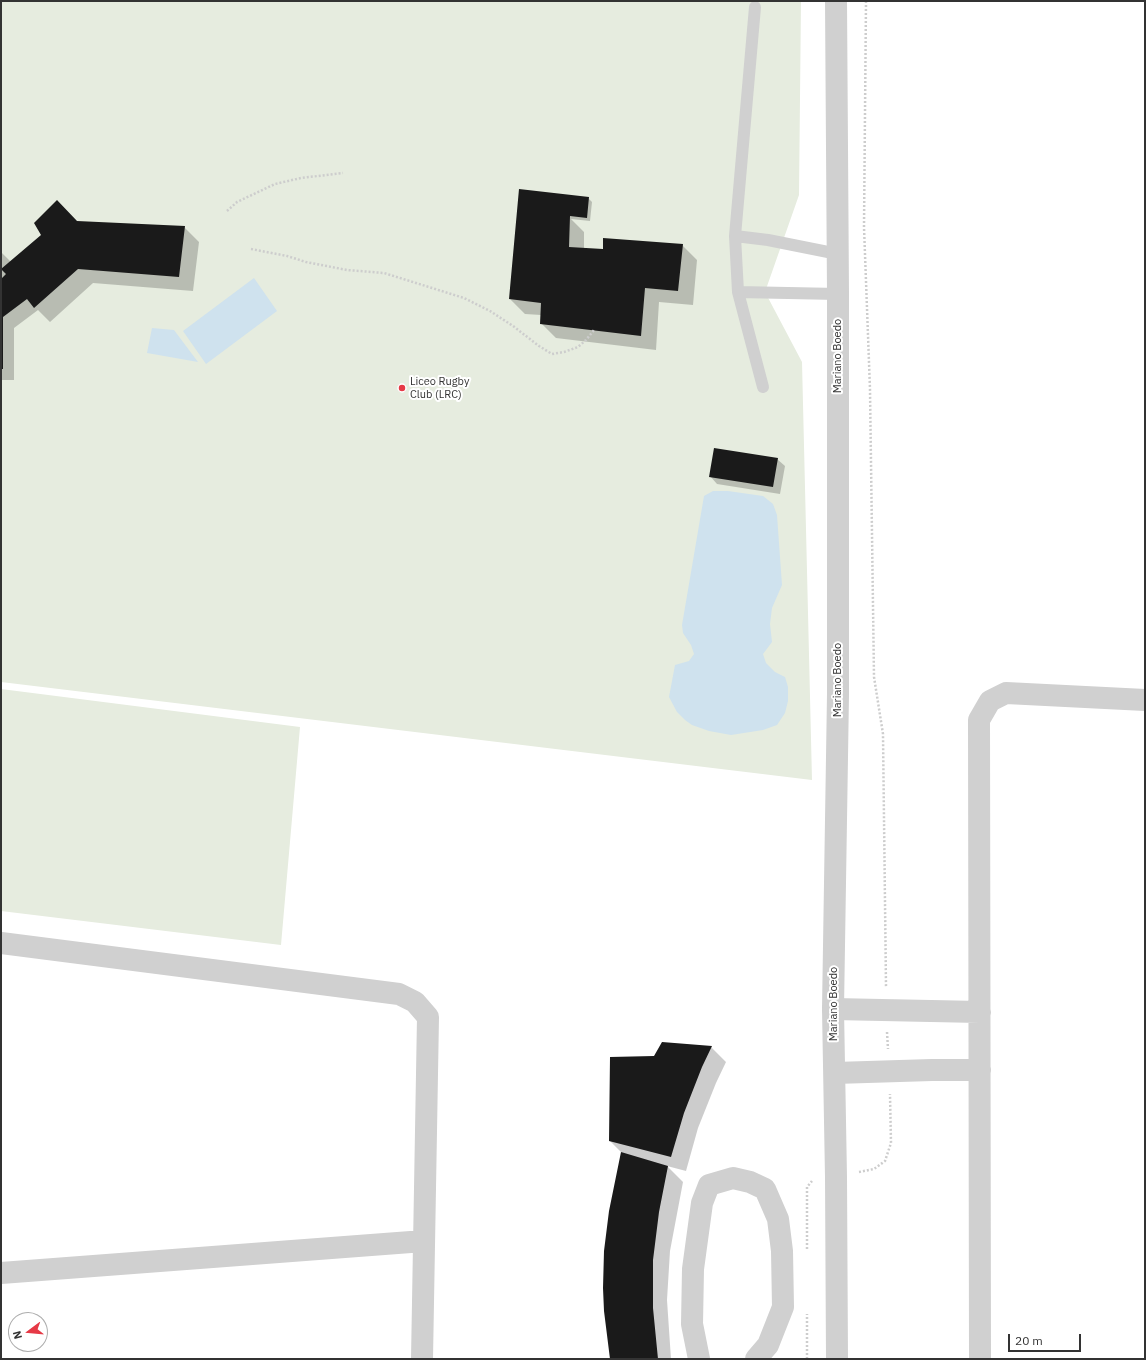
<!DOCTYPE html>
<html>
<head>
<meta charset="utf-8">
<style>
	body { margin:0 }
	#map { position:relative; width:1146px; height:1360px; overflow:hidden; background:#fff; font-family:"IBM Plex Sans",sans-serif }
	canvas { display:block }
	.frame { position:absolute; inset:0; border:2px solid #333; pointer-events:none }
	.north { position:absolute; left:8px; top:1312px; width:40px; height:40px; box-sizing:border-box; background:#fff; border:1px solid #adadad; border-radius:50%; rotate:254deg; font-size:11px; font-weight:700; line-height:16px; text-align:center; color:#333 }
	.north::after { content:''; display:block; margin:auto; width:14px; height:18px; background:#e63946; clip-path:polygon(50% 0,100% 100%,50% 72%,0 100%) }
	.scale { position:absolute; left:1008px; top:1334px; width:73px; height:18px; box-sizing:border-box; border:2px solid #333; border-top:0; padding-left:5px; font-size:12px; line-height:14px; white-space:nowrap; color:#333; -webkit-text-stroke:3px #fff; paint-order:stroke }
</style>
</head>
<body>
<div id="map">
<canvas width="1146" height="1360"></canvas>
<div class="frame"></div>
<div class="north">N</div>
<div class="scale">20 m</div>
</div>
<script>
const context = document.querySelector('canvas').getContext('2d');
context.lineJoin = 'round';
function fillPath(path, color) {
  context.fillStyle = color;
  context.fill(path, 'evenodd');
}
function shape(rows) {
  const path = new Path2D();
  for (const r of rows) {
    path.moveTo(r[0], r[1]);
    for (let i = 2; i < r.length; i += 2) path.lineTo(r[i], r[i + 1]);
  }
  return path;
}
function trace(path, color, width, dash) {
  context.strokeStyle = color;
  context.lineWidth = width;
  context.lineCap = dash ? 'butt' : 'round';
  context.setLineDash(dash || []);
  context.stroke(path);
}
function label(font, color, halo, rows, align = 'center') {
  context.font = font + ' "IBM Plex Sans",sans-serif';
  context.lineWidth = 4;
  context.setLineDash([]);
  context.textBaseline = 'middle';
  context.strokeStyle = halo;
  context.fillStyle = color;
  for (const [text, x, y, turn = 0] of rows) {
    context.save();
    context.translate(x, y);
    context.rotate((+turn || 0) * Math.PI / 180);
    context.textAlign = isNaN(turn) ? turn : align;
    if (halo) context.strokeText(text, 0, 0);
    context.fillText(text, 0, 0);
    context.restore();
  }
}
fillPath(shape([
	[1,1,801,1,799,195,765,292,802,362,812,780,1,682],
	[1,689,300,727,281,945,1,911]
]), '#e6ecdf');
fillPath(shape([
	[254,278,277,311,206,364,183,331],
	[152,328,174,330,198,362,147,353],
	[713,491,728,491,763,496,773,504,777,515,782,585,772,608,770,624,772,642,763,654,766,663,775,672,785,677,788,687,788,701,785,713,777,725,763,730,731,735,709,731,692,725,685,720,677,712,669,697,675,665,689,661,694,654,691,645,683,633,682,625,704,496]
]), '#cfe2ee');
fillPath(shape([
	[520,190,588,198,592,202,590,221,571,219,584,232,584,249,604,250,682,245,697,260,693,305,659,302,656,350,556,338,541,323,541,315,525,314,510,299],
	[77,222,184,227,199,242,193,291,93,283,50,322,38,310,14,328,14,380,1,380,1,252,11,262],
	[777,459,785,466,780,494,717,484,710,476],
	[711,1047,726,1062,716,1083,698,1128,686,1171,667,1166,683,1182,670,1251,667,1300,671,1359,611,1359,622,1153,610,1141,654,1057]
]), '#0003');
fillPath(shape([
	[519,189,589,197,587,218,570,216,569,247,603,249,603,238,683,244,678,291,645,288,641,336,540,324,541,303,509,299],
	[57,200,77,221,185,226,179,277,78,269,34,308,27,299,3,317,3,369,1,369,1,279,6,274,1,269,41,235,34,223],
	[714,448,778,458,773,487,709,477],
	[662,1042,712,1046,702,1067,684,1113,671,1157,609,1141,610,1057,654,1056],
	[621,1152,668,1166,659,1212,653,1260,653,1308,658,1359,610,1359,604,1311,603,1288,604,1251,609,1211]
]), '#1a1a1a');
trace(shape([
	[866,1,864,227,870,389,874,677,883,734,886,987],
	[227,211,237,202,275,184,301,178,343,173],
	[251,249,287,256,306,262,347,270,384,273,464,298,490,311,513,326,539,346,552,354,564,352,578,347,586,340,594,330],
	[887,1032,888,1049],
	[859,1172,874,1169,885,1161,891,1143,890,1094],
	[807,1249,807,1187,812,1181],
	[807,1359,807,1314]
]), '#cdcdcd', 2.5, [2, 2]);
trace(shape([
	[755,7,735,236,738,292,763,387],
	[735,236,768,240,838,254],
	[738,292,838,294]
]), '#d0d0d0', 12);
trace(shape([
	[1,943,399,994,415,1002,428,1017,422,1359],
	[833,1009,980,1012],
	[835,1073,932,1070,980,1070],
	[1,1273,424,1241],
	[699,1359,692,1324,693,1269,702,1203,709,1185,733,1178,750,1182,765,1189,778,1219,782,1251,783,1307,768,1345,756,1359],
	[980,1359,979,720,990,701,1006,693,1145,700]
]), '#d0d0d0', 22);
trace(shape([
	[836,1,838,294,838,694,833,1009,836,1177,837,1359]
]), '#d0d0d0', 22);
for (const [x, y, r, color] of [
	[402,388,4,"#e63946"]
]) {
  const dot = new Path2D();
  dot.arc(x, y, r, 0, 2 * Math.PI);
  context.fillStyle = color;
  context.fill(dot);
  trace(dot, '#fff', 1.5);
}
label('11px', '#333', '#fff', [
	["Mariano Boedo",838,356,-90],
	["Mariano Boedo",838,680,-90],
	["Mariano Boedo",834,1004,-90]
]);
label('11px', '#333', '#fff', [
	["Liceo Rugby",410,382],
	["Club (LRC)",410,395]
], 'left');
</script>
</body>
</html>
